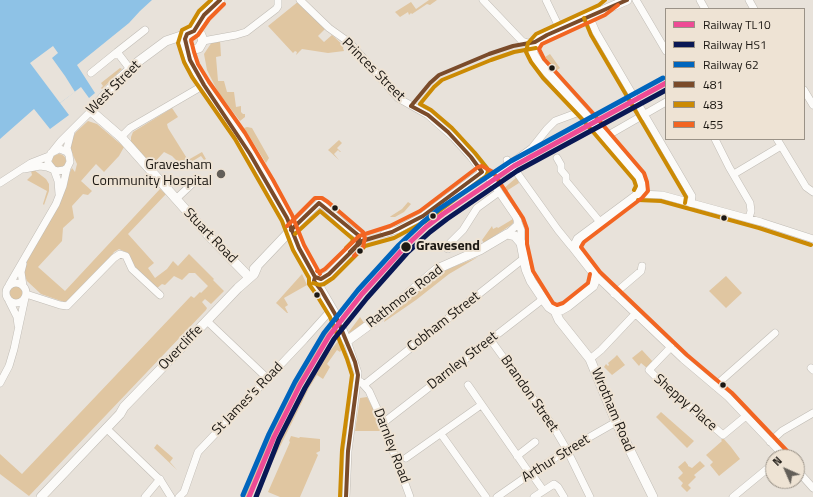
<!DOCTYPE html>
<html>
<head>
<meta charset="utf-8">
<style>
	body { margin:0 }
	#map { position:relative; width:813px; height:497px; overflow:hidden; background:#e8e2da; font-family:"Titillium Web",sans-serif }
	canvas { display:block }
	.legend { position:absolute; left:665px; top:8px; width:140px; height:132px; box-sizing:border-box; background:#eee3d4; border:1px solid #9a9287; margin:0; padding:5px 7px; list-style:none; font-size:12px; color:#1c1813 }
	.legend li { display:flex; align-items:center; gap:8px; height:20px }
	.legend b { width:20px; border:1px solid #9a9287 }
	.north { position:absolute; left:765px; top:449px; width:40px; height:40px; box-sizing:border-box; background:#eee3d4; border:1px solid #9a9287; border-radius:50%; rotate:315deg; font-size:11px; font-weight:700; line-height:16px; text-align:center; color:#1c1813 }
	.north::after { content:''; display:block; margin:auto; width:14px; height:18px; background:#635f59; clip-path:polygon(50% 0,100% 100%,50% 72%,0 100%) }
</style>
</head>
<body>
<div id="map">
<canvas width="813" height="497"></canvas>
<ul class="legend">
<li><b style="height:5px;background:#ee4b95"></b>Railway TL10</li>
<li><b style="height:5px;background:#091855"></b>Railway HS1</li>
<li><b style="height:5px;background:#0065bd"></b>Railway 62</li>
<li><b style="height:5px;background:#7a4b2a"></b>481</li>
<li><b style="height:5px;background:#cb8a04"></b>483</li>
<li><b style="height:5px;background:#f26522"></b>455</li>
</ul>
<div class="north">N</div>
</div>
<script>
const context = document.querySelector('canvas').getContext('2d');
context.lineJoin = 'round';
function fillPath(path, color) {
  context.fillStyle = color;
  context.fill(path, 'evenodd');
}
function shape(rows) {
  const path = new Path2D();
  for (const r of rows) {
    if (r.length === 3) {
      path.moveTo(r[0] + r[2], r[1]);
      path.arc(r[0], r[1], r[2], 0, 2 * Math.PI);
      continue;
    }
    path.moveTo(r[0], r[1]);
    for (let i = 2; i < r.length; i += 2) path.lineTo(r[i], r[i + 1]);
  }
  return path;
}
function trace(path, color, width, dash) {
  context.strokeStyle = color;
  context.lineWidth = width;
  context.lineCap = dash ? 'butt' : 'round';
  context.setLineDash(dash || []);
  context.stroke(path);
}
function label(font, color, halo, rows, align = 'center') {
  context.font = font + ' "Titillium Web",sans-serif';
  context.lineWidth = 4;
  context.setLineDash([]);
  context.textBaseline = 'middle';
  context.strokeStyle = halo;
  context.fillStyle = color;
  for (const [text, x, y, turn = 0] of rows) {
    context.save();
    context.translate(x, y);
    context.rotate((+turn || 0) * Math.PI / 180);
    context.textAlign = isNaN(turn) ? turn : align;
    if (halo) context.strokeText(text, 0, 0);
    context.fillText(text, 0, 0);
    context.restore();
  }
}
fillPath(shape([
	[429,0,437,0,430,5,427,4,412,14,411,13,409,15,408,12,400,17,395,12,411,2,416,9],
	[299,1,326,28,318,36,324,42,332,35,344,46,343,48,344,51,328,53,302,49,296,55,297,52,295,51,293,53,268,26],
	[220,40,221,56,216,57,218,81,224,81,227,92,234,92,236,107,241,106,241,112,243,114,245,114,245,117,240,121,218,92,207,70,204,54,212,42],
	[550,54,560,68,556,71,545,57],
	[120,68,122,69,102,89,101,88,103,86,101,83],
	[172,108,178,117,167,124,168,128,188,160,202,152,206,159,204,160,201,156,183,167,172,156,164,152,152,165,131,142,131,137,133,132],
	[88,121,97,124,124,147,119,156,104,172,96,164,81,181,92,191,88,195,83,194,72,206,74,218,63,228,62,241,38,267,65,291,160,189,166,194,128,234,154,263,148,268,155,278,167,269,173,261,178,266,189,254,214,279,213,280,224,291,211,304,205,299,202,302,207,308,206,310,29,496,0,474,0,451,0,454,22,474,191,296,194,298,200,292,201,293,208,286,195,273,189,273,182,280,174,276,165,285,162,284,156,289,132,264,128,253,119,249,114,252,110,258,107,260,67,301,64,302,41,294,27,281,24,274,25,264,72,168,75,172,77,164,70,149,71,141,76,132],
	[247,127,252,128,269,158,266,163,244,128],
	[339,140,342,143,337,148,341,152,340,152,338,150,334,154,339,160,328,150],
	[59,161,7],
	[34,170,46,179,49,184,49,191,44,205,43,204,47,191,27,180,32,175,31,171],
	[517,177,519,183,508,190,508,191,505,193,502,192,502,190],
	[408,202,411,204,404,212,395,217,390,217,391,216,402,209],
	[513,219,513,223,511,225,484,243,482,240,492,226,493,229,497,227,498,228],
	[478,257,449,274,416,300,384,322,385,319,438,274,453,267],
	[302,274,307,285,284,298,288,305,285,307,288,313,287,313,276,303],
	[726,276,742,293,726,308,709,291],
	[16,293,7],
	[333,317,335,324,326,336,292,395,271,438,247,497,240,497,277,414,312,350],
	[360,317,364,323,351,332,348,333],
	[339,340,344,345,340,352,337,350,327,364,330,367,323,379,317,375,309,388,267,473,259,497,254,497,268,461,303,390,316,368],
	[642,350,654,363,647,368,641,363,639,366,632,358],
	[617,355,625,365,612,375,604,367,606,364,608,366,609,365,608,363,614,358],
	[367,397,374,410,382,431,355,431,360,398],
	[661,412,694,441,687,448,656,417],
	[291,436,299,438,300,437,320,439,320,451,316,453,318,455,300,497,280,497,268,492,290,442,289,441],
	[723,438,731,447,740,459,719,476,710,465,713,462,706,455,722,441,721,440],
	[157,444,173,458,170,462,177,470,154,448],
	[685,461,688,465,688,466,692,468,700,461,705,466,694,475,696,477,688,485,691,488,687,492,681,486,683,483,678,478,683,473,678,467]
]), '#e0c6a1');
fillPath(shape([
	[0,0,152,0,140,11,129,23,77,65,95,93,89,98,81,87,60,103,69,115,50,129,34,109,0,139]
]), '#8ec2e6');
fillPath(shape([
	[53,46,58,53,52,58,65,76,75,92,60,103,30,63]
]), '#e8e2da');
const minor = shape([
	[300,0,329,28,350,43,398,98,428,115,453,137,471,157,482,172,488,176,516,217,521,230,521,243],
	[483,0,522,41,527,43,535,42],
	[546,0,560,29],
	[636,0,666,51],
	[700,0,705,9],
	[749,0,754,9],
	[589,16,596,32,692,196,691,204],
	[203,41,236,35,246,32,276,9,278,6,278,0],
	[117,52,145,30],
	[91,73,117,52,130,69],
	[804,90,813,105],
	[121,137,130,128,204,85],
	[605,137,666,102],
	[715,139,729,167,750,203,751,211,749,218],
	[777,139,806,187,813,192],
	[53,151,61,141,91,111],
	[69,155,67,148,71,132],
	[557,158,561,165,561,170,566,176,566,181,600,222],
	[507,160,510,168,515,170,558,230,571,246,574,248],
	[510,164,532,148,547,129,555,121,582,111],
	[24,169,40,166,47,167,57,171,64,170,67,168,70,162,69,155,67,152,60,149,57,150,51,153,48,160,48,163,52,168],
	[54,170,58,181,59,194],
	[734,174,781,146],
	[490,180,510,168],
	[0,183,31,163,49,156],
	[638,194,662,195,761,222,813,239],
	[176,199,193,183],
	[291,230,319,203,324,206,348,228,358,235,359,238,357,245,329,274,321,279,315,277],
	[384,234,399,229,423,216,482,172],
	[507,234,517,225,518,221],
	[448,249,450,243,463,230,477,208,499,192],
	[23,264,21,272,23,286],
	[596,276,683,359,728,397,785,457],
	[16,293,10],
	[9,285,56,204,63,186,67,168],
	[26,294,60,305,67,306,114,258,120,254,126,256,132,269,160,295],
	[614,294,641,271,642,266],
	[9,301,17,317,18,325],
	[207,321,268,379],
	[490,339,553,426,567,450,590,497],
	[671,347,649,370,658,379,723,435,746,416],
	[590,359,601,350,635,314],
	[811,368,813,370],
	[361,382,369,391,379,413,410,497],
	[0,383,9,366,14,349,25,298],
	[364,385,523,259],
	[468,385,530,474],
	[715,386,775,333],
	[383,423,543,299],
	[106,428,161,481,171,497],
	[441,434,486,497],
	[770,442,782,431,813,413],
	[517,456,535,442],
	[406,458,481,405],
	[797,470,813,488],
	[531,473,543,490],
	[145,497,160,479],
	[179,497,184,492,198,452,304,340,332,309],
	[346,497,348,451,358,373,347,341],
	[497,497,530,474,567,450,616,422],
	[534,497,554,484,558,487,564,497],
	[733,497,773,464]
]);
const major = shape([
	[194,31,204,15,220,0],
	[187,34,166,41,139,61,118,80,91,111,121,137,209,236,247,275],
	[187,47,192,50,199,48,203,41,201,35,194,31,189,33,185,37,184,42,190,60,204,85,240,136,268,183,287,218,299,248,315,277,314,281,317,287,321,290,335,314,347,341,388,311,437,269,480,250,507,234,515,236,521,243,526,269,531,281,543,299,549,307,555,311,559,320,590,359,616,422,653,497],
	[254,269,291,230],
	[555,311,561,310,568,306,593,286,595,281,596,276,574,248,575,245,578,239,636,196,641,191,642,186,639,177,605,137,539,63,533,54,533,47,537,41,544,36,627,0],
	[41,497,120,414,124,407,155,375,238,288,254,274,257,267]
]);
trace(minor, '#c0bcb5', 8);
trace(major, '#c0bcb5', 10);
trace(minor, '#fcfbf9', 7);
trace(major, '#fcfbf9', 9);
trace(shape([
	[194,31,187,34,185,39,190,60,204,85,250,154,287,218,299,248,315,277,314,281,321,290,335,314,355,362,358,375,348,451,346,497],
	[194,31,204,15,220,0],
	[535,42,547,35,627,0],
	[411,106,430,83,439,75,489,54,513,46,535,42],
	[411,106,428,115,448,132,471,157,482,172],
	[319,203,358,235,359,238,357,245,350,252],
	[291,230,319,203],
	[315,277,321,279,329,274,362,241,392,232,423,216,482,172]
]), '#7a4b2a', 4);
trace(shape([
	[211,0,199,11,190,26,182,30,178,43,184,62,192,77,235,139,282,221,293,250,309,278,309,284,316,294,330,317,347,359,352,375,342,450,340,497],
	[605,0,599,5,536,34,528,43,526,52,531,62,543,78,582,119,634,180,636,186,634,190],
	[584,18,591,35,686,197,685,203],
	[638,200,661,201,759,228,811,245],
	[295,234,320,211,353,239,352,242,346,248],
	[313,283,320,285,324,284,333,278,365,246,394,238,426,221,486,176,488,172,487,168,475,153,452,128,431,110,420,104,434,87,442,80,491,60,514,52,536,48]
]), '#cb8a04', 4);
trace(shape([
	[224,4,209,19,198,35,191,40,194,52,198,64,209,82,245,133,273,180,292,215,304,245,320,274],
	[618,5,605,15,542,44,539,49,544,59,591,111,644,173,647,182,648,191,642,198,584,242,581,247,600,272,687,355,732,393,789,453],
	[287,226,315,198,322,198,328,202,363,232,365,238,363,247,354,256],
	[317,271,320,272,325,269,359,236,390,226,420,211,478,167,482,166,493,172,523,218,527,229,527,244,533,271,553,303,557,305,563,303,588,283,590,274]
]), '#f26522', 4);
trace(shape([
	[249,497,274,437,300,385,329,336,362,294,403,249,426,227,443,214,514,166,666,83]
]), '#ee4b95', 5);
trace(shape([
	[256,497,279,439,305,388,334,339,367,298,407,253,430,232,447,219,517,171,666,90]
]), '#091855', 5);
trace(shape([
	[243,495,269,434,295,382,324,333,358,290,399,245,422,223,439,209,511,161,663,78]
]), '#0065bd', 5);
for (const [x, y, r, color] of [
	[552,68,3.5,"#1c1813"],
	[221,174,5,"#635f59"],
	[335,208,3.5,"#1c1813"],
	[433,216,3.5,"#1c1813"],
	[724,218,3.5,"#1c1813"],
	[406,247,5.5,"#1c1813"],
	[360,251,3.5,"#1c1813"],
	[317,295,3.5,"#1c1813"],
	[723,385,3.5,"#1c1813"]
]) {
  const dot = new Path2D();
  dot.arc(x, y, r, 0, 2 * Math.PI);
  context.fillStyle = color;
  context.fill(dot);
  trace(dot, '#eee3d4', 1.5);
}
label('14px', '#1c1813', '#eee3d4', [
	["Princes Street",373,70,45],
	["West Street",114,88,-45],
	["Stuart Road",210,236,46],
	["Rathmore Road",405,297,-38],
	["Cobham Street",444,322,-38],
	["Overcliffe",181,348,-46],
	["Darnley Street",463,361,-38],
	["Brandon Street",529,394,55],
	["St James's Road",248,399,-46],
	["Sheppy Place",685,403,41],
	["Wrotham Road",612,410,67],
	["Darnley Road",391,446,69],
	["Arthur Street",556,459,-32]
]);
label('14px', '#1c1813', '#eee3d4', [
	["Gravesham",212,166],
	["Community Hospital",212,182]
], 'right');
label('bold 14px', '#1c1813', '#eee3d4', [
	["Gravesend",416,247]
], 'left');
</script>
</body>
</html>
